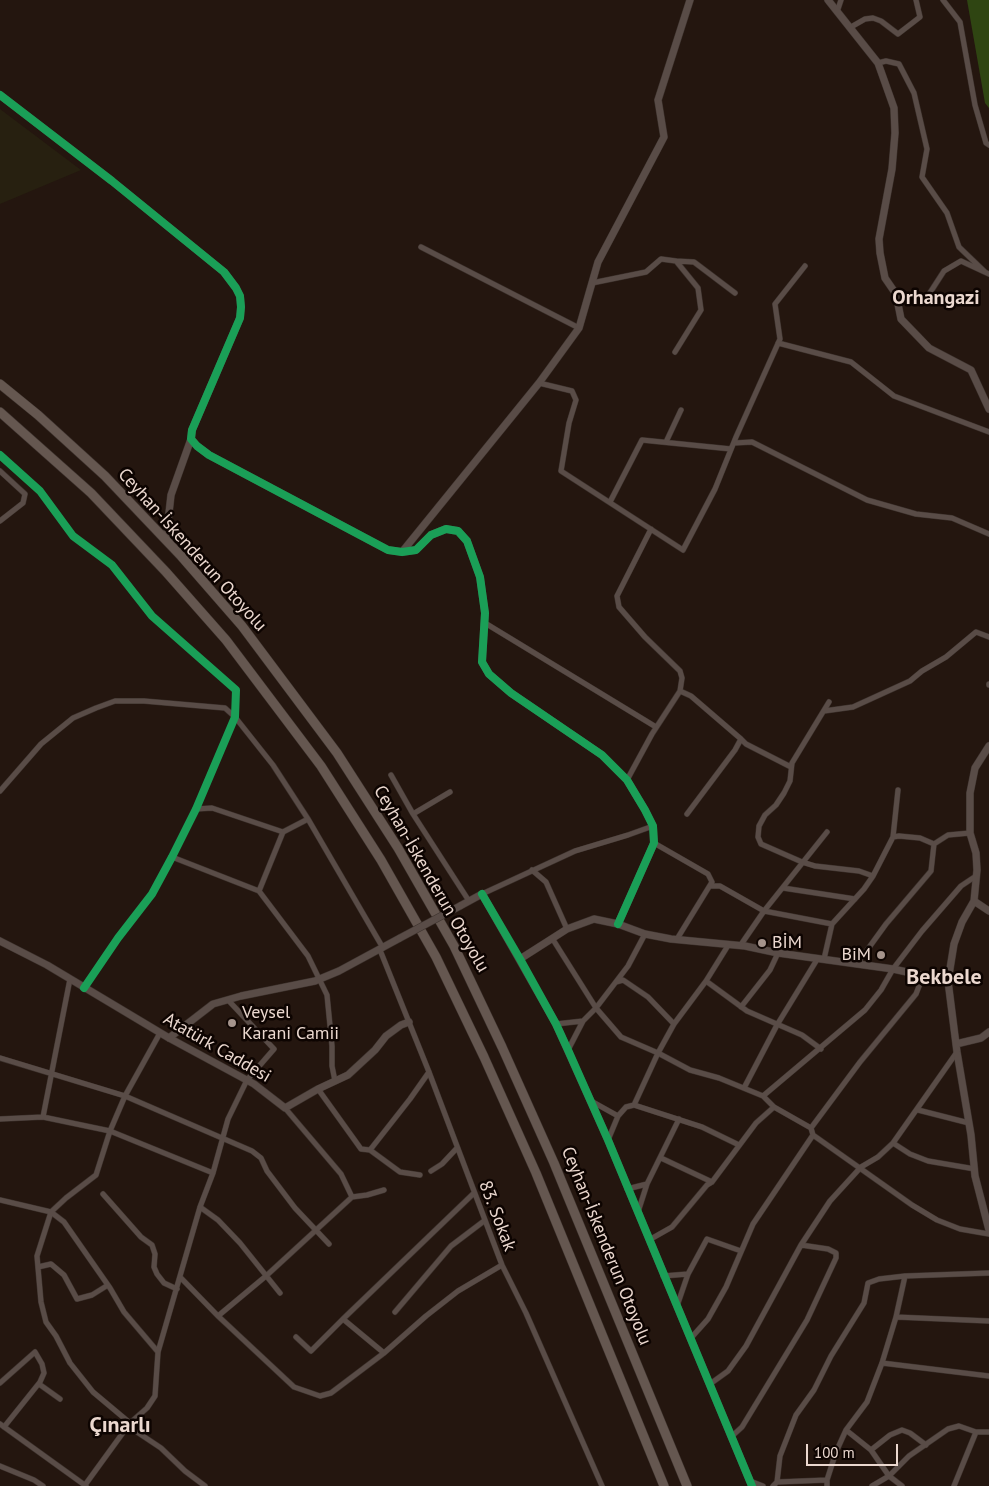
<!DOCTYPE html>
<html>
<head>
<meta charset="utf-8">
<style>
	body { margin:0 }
	#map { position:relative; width:989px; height:1486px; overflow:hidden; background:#24160f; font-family:"PT Sans",sans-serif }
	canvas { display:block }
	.scale { position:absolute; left:806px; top:1444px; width:92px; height:22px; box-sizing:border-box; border:2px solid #ebd8cf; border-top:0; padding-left:6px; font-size:15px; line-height:18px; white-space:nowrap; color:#ebd8cf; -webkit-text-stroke:4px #0d0401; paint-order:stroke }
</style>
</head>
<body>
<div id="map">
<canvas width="989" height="1486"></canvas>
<div class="scale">100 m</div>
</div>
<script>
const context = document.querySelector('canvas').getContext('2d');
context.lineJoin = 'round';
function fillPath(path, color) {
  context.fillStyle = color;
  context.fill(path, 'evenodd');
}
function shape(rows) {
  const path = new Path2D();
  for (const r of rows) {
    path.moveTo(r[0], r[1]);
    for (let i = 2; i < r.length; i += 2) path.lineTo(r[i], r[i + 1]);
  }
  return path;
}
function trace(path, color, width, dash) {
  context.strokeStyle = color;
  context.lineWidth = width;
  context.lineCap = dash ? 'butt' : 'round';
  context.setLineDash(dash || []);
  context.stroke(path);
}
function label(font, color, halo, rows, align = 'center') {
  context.font = font + ' "PT Sans",sans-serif';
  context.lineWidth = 5;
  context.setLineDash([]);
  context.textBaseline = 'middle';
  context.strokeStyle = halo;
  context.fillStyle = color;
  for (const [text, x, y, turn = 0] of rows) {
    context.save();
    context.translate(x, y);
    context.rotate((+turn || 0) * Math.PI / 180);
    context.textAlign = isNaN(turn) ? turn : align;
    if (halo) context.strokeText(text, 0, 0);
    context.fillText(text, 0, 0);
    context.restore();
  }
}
fillPath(shape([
	[0,109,81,170,0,204]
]), '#272010');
fillPath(shape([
	[967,0,989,0,989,108,985,103]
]), '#2f4512');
const street = shape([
	[943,0,960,22,975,105,986,143,989,145],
	[837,12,841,0],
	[851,27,865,19,873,18,881,21,898,34,920,17,916,0],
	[878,63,886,61,899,64,914,93,927,149,922,177,947,213,959,247,985,272],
	[421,247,579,328],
	[676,261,694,262,735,293],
	[592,283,646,272,661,259,676,261,698,288,701,310,675,352],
	[896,294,924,302,944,271,961,261,989,274],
	[778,343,851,362,894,396,989,432],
	[539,383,572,391,576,400,569,423,561,471,683,550,715,489,736,437,780,339,775,304,805,266],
	[666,442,681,410],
	[734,443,752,442,867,500,916,514,952,518,989,534],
	[0,455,40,491,73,536,112,565,152,616,236,690,235,717,196,809,172,857,152,894,118,938,84,988],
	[0,471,25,494,23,503,0,521],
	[610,502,642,440,731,449],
	[485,623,656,727],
	[989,684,989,685],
	[680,691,691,696,741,739,735,750,687,814],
	[829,702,792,763,790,781,784,793,776,805,765,815,759,826,758,837,761,844,802,862,815,866,859,871,873,876],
	[824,711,853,707,910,681,922,671,946,657,976,632,989,637],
	[741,739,746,744,791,767],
	[391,775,413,814,469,901],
	[627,780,652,734,680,691,682,678,680,671,645,637,619,607,617,596,651,529],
	[0,791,41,744,73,718,96,708,115,701,144,701,225,708,235,717,273,765,308,819,383,948],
	[196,809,212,808,283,832],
	[413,814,450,792],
	[893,837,899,836,920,838,934,844,948,835,970,833],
	[654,843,708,874,712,882,677,939],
	[172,857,259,891,308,956,327,995,332,1046,332,1066,335,1081],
	[532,870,546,882,567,929],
	[710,886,720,886,764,911,832,924],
	[783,888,855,899],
	[259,891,283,832,308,819],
	[482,894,575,851,628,835,653,826],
	[552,938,596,1008,621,1037,658,1053,690,1070,719,1078,763,1096,774,1107,811,1128,813,1135,912,1205,937,1220,960,1229,989,1234],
	[740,946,764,911,827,832],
	[380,950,429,1072,502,1265,526,1313,602,1486],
	[824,959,832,924,864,889,873,876,893,837,898,790],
	[857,964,886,924,931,871,934,844],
	[706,981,747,1011,802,1035,821,1049],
	[616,982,623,980,648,997,674,1024],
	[741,1007,770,970,778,953],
	[556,1024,583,1021],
	[568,1050,583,1021,596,1008,628,966,645,934],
	[0,1058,125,1096,252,1151,261,1158,267,1171,295,1208,329,1244],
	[744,1088,777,1025,818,958],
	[318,1089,361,1149,370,1150,400,1172,420,1175],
	[763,1096,865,1010,881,990,893,969,922,931,961,886,976,876],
	[591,1101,618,1116],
	[634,1105,702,1127,739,1145],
	[285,1108,341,1174,352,1197],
	[918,1110,969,1123],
	[43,1117,70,979],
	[0,1119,43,1117,110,1131,213,1173],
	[811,1128,860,1062,916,994,923,976],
	[608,1140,618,1116,626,1107,634,1105,658,1053,674,1024,706,981,729,944],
	[893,1143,910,1154,928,1161,975,1169],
	[370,1150,410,1099,429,1072],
	[661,1158,712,1182],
	[431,1171,442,1164,457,1148],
	[627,1189,647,1184],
	[103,1194,141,1237,152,1245,155,1254,154,1267,157,1274,164,1283,177,1289],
	[0,1200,51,1212,64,1222,110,1288,124,1312,158,1352],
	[200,1207,218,1220,240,1243,280,1293],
	[638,1212,647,1184,679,1119],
	[649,1240,672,1227,707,1185,712,1182,756,1123,774,1107],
	[38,1267,51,1264,64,1275,77,1299,92,1295,108,1285],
	[663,1276,688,1274],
	[180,1277,218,1316,294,1387,320,1396,331,1393,384,1353,426,1316,458,1291,502,1265],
	[677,1306,688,1274,707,1239,741,1251],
	[395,1312,451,1246,484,1221],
	[218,1316,266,1276,352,1197,367,1195,384,1190],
	[896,1317,989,1321],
	[296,1337,311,1351,343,1319],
	[691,1338,708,1319,726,1287,753,1224,813,1135],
	[384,1353,343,1319,474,1193],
	[882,1363,989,1376],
	[0,1383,35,1352,42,1364,44,1373,40,1382,4,1427],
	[39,1384,60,1399],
	[710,1384,728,1371,746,1346,801,1245,830,1201,861,1167,878,1157,893,1143,957,1052],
	[130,1423,93,1392,70,1363,56,1336,46,1322,41,1302,37,1256,51,1212,66,1198,96,1175,110,1131,125,1096,160,1033],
	[0,1424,86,1486],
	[128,1426,161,1448,185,1471,205,1486],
	[846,1430,871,1450,890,1435,902,1430,910,1433,926,1445],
	[731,1437,742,1427,807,1320,836,1258,836,1253,828,1249,801,1245],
	[871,1450,889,1476,902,1486],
	[0,1466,34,1480,43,1486],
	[750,1481,763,1486],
	[777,1482,827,1480],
	[85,1485,130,1423,147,1408,155,1396,158,1352,200,1207,213,1173,228,1119,247,1080,274,1049,228,1000],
	[773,1486,777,1482,780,1456,796,1415,814,1390,831,1356,864,1303,868,1283,879,1279,905,1276,989,1273],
	[827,1486,827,1480,836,1452,846,1430,867,1402,882,1363,896,1317,905,1276],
	[872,1486,889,1476,909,1456,948,1429,959,1426,976,1432,989,1432],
	[954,1486,976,1432]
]);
const secondary = shape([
	[828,0,878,63,894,108,895,133,892,169,879,239,880,253,885,278,896,294,901,319,929,348,971,370,989,409],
	[0,95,112,181,224,272,236,288,240,296,241,307,240,318,192,430,191,439,197,446,209,455,388,550,402,552,416,550,431,535,446,529,458,531,467,541,480,577,485,613,482,662,489,674,511,693,602,755,627,780,645,810,653,826,654,843,618,924],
	[166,540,171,495,191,439],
	[402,552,539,383,579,328,598,262,664,137,658,100,690,0],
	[989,746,975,768,970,793,970,833,976,853,977,870,974,901,962,922,954,944,948,981,957,1052,971,1135,975,1176,989,1230],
	[974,901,989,911],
	[460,906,482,894,556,1024,608,1140,752,1486],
	[0,941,47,965,169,1038,254,1084,285,1108,318,1089,348,1075,375,1050,386,1036,401,1025,409,1022],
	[520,959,567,929,594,919,618,924,645,934,671,939,745,946,778,953,893,969,948,981],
	[169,1038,213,1004,241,996,315,981,339,971,400,938],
	[956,1044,981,1038,989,1032]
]);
const highway = shape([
	[0,384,38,415,105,476,181,556,242,626,337,753,398,848,454,946,502,1047,554,1163,687,1486],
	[0,412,91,493,166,572,226,640,321,766,381,860,436,957,484,1057,536,1173,664,1486]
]);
trace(street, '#3d322d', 6);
trace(secondary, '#3d322d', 8);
trace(highway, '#3d322d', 10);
trace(street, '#594c47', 5);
trace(secondary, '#594c47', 7);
trace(highway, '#655750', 9);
const secondaryBridge = shape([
	[400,938,460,906]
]);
trace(secondaryBridge, '#3d322d', 8, []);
trace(secondaryBridge, '#594c47', 7);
trace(shape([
	[0,95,112,181,224,272,236,288,240,296,241,307,240,318,192,430,191,439,197,446,209,455,388,550,402,552,416,550,431,535,446,529,458,531,467,541,480,577,485,613,482,662,489,674,511,693,602,755,627,780,645,810,653,826,654,843,618,924],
	[0,455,40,491,73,536,112,565,152,616,236,690,235,717,196,809,172,857,152,894,118,938,84,988],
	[482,894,520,959,556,1024,568,1050,608,1140,752,1486]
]), '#1a9f57', 8);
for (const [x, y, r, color] of [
	[762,943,5,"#a5948c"],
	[881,955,5,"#a5948c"],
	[232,1023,5,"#a5948c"]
]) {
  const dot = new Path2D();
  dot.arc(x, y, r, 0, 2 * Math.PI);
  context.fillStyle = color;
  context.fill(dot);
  trace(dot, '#0d0401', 2);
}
label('18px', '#ebd8cf', '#0d0401', [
	["Ceyhan-İskenderun Otoyolu",192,550,48],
	["Ceyhan-İskenderun Otoyolu",431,879,60],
	["Atatürk Caddesi",217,1048,30],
	["83. Sokak",497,1216,69],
	["Ceyhan-İskenderun Otoyolu",606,1246,68]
]);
label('18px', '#ebd8cf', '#0d0401', [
	["BİM",772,943],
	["BiM",871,955,"right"],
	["Veysel",242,1013],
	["Karani Camii",242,1034]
], 'left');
label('bold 20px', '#ebd8cf', '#0d0401', [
	["Orhangazi",936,298]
]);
label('bold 22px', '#ebd8cf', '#0d0401', [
	["Bekbele",944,978],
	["Çınarlı",120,1426]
]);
</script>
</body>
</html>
